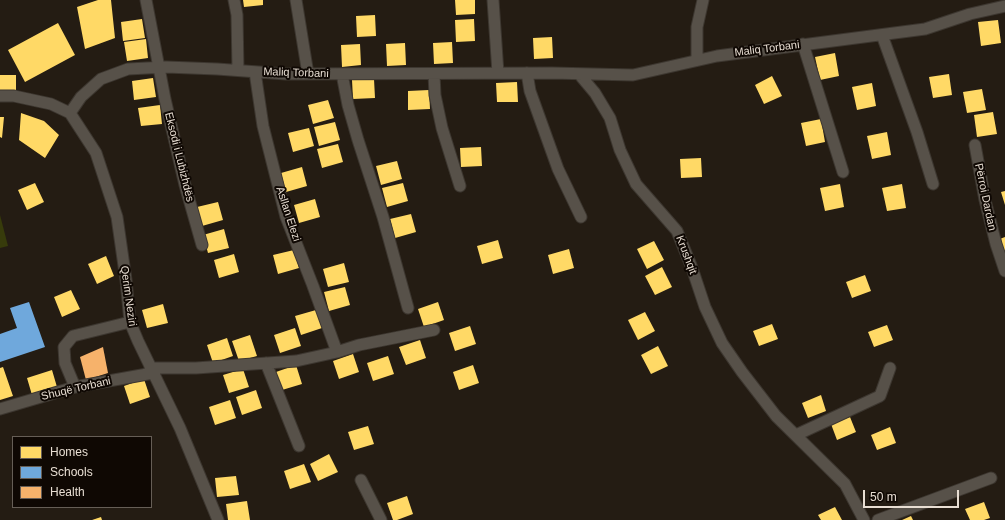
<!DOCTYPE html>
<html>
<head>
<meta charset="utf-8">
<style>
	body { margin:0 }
	#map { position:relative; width:1005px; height:520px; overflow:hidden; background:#241c13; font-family:Arial,sans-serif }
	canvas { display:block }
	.legend { position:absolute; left:12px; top:436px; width:140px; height:72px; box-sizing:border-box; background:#0f0803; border:1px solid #665e56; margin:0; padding:5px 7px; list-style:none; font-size:12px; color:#e8ded3 }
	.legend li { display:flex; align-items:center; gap:8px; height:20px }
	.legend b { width:20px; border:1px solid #665e56 }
	.scale { position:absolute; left:863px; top:490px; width:96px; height:18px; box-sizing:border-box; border:2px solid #e8ded3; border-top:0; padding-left:5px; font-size:12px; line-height:14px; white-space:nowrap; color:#e8ded3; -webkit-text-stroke:3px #0f0803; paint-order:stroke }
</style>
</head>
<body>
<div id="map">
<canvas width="1005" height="520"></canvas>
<ul class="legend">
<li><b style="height:11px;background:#ffd966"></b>Homes</li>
<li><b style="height:11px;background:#6fa8dc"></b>Schools</li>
<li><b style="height:11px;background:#f6b26b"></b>Health</li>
</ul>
<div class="scale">50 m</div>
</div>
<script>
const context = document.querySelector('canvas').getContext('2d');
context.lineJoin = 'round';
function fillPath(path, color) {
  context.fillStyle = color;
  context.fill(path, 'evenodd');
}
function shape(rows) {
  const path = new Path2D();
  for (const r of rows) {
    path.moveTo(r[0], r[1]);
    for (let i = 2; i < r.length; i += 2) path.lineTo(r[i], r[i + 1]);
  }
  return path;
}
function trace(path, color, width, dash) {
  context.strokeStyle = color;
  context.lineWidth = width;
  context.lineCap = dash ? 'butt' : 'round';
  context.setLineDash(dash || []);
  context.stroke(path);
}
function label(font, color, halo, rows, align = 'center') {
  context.font = font + ' Arial,sans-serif';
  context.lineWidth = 4;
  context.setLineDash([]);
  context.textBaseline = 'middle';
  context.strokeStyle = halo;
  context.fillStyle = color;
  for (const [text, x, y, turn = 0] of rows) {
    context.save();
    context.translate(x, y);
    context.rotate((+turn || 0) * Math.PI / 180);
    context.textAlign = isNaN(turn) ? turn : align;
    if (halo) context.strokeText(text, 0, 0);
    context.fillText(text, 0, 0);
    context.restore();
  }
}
fillPath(shape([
	[0,215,8,246,0,248]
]), '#373b0b');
fillPath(shape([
	[98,0,111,0,115,38,85,49,77,7],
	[243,0,263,0,263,5,244,7],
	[455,0,475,0,475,14,456,15],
	[375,15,376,36,357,37,356,16],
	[142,19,145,38,123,41,121,22],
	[474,19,475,41,456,42,455,20],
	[998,20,1001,43,981,46,978,22],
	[58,23,75,55,25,82,8,50],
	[552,37,553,58,534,59,533,38],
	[146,39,148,58,127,61,124,42],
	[452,42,453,63,434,64,433,43],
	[405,43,406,65,387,66,386,44],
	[360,44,361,65,342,67,341,45],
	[835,53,839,76,820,80,815,57],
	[949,74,952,95,933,98,929,77],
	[0,75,16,75,16,91,0,91],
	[772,76,782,96,764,104,755,85],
	[153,78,156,97,134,100,132,81],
	[374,79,375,98,353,99,352,80],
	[517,82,518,102,497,102,496,83],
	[872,83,876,106,857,110,852,87],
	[982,89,986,110,967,113,963,92],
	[429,90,430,109,408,110,408,91],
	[328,100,334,118,313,124,308,105],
	[160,105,162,124,141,126,138,108],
	[993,112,997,134,977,137,974,115],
	[21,113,44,121,59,135,45,158,19,140],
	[0,117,4,117,2,138,0,137],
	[821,119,825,142,806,146,801,123],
	[335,122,340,140,319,146,314,127],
	[309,128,314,146,293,152,288,133],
	[887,132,891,155,872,159,867,136],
	[338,144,343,162,322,168,317,149],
	[481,147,482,166,461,167,460,148],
	[701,158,702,177,681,178,680,159],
	[397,161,402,179,381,185,376,166],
	[302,167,307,186,286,192,281,173],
	[35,183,44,202,27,210,18,190],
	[403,183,408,201,387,207,382,188],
	[840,184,844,207,825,211,820,188],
	[902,184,906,208,887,211,882,188],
	[1005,191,1005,205,1001,192],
	[315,199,320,217,299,223,294,205],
	[218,202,223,220,202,226,197,207],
	[411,214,416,232,395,238,390,219],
	[224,229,229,248,208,253,203,235],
	[1005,237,1005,262,997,240],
	[498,240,503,258,482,264,477,246],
	[654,241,664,260,647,269,637,249],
	[569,249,574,268,553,274,548,255],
	[294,250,299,268,278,274,273,255],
	[234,254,239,272,219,278,214,260],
	[106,256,114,276,97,284,88,264],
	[344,263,349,282,328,287,323,269],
	[662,267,672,287,655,295,645,276],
	[865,275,871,291,852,298,846,282],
	[345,287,350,305,329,311,324,292],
	[71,290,80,309,62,317,54,297],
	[438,302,444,320,424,327,418,309],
	[163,304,168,323,147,328,142,310],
	[316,310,322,328,301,335,295,316],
	[645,312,655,331,638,340,628,320],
	[772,324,778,339,759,346,753,331],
	[887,325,893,340,874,347,868,332],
	[470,326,476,344,455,351,449,333],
	[295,328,301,346,280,353,274,335],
	[250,335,257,356,239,361,232,341],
	[227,338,233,356,213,363,207,345],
	[420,340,426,358,406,365,399,347],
	[658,346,668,366,651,374,641,355],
	[353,354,359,372,339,379,333,361],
	[388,356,394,374,373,381,367,363],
	[296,365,302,384,282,390,276,372],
	[473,365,479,383,459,390,453,372],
	[3,367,13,396,0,400,0,368],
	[243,369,249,387,229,393,223,375],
	[52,370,57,387,32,395,27,378],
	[144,379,150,397,130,404,124,386],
	[256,390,262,408,242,415,236,397],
	[821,395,826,411,808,418,802,403],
	[230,400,236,418,215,425,209,407],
	[850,417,856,432,837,440,831,424],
	[368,426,374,444,354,450,348,432],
	[890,427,896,443,877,450,871,435],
	[329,454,338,472,318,481,310,464],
	[304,464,311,482,290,489,284,471],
	[236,476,239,495,217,497,215,478],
	[407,496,413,514,397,520,393,520,387,503],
	[247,501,250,520,228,520,226,504],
	[984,502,990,518,984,520,970,520,965,509],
	[835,507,842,520,821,520,818,515],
	[911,516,913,520,902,520],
	[101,517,102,520,92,520]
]), '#ffd966');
fillPath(shape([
	[29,302,45,347,0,362,0,334,17,328,10,308]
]), '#6fa8dc');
fillPath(shape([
	[103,347,108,373,86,380,80,357]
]), '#f6b26b');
const street = shape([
	[146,0,165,99,185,185,202,245],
	[234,0,237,15,238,70],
	[296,0,308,74],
	[493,0,498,73],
	[882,35,917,132,933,184],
	[803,44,843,172],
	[697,60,697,27,703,0],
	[255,72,263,126,286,217,313,286,337,352],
	[527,73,530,91,558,169,581,217],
	[342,74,348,105,358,140,383,217,408,308],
	[434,74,435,95,442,128,460,186],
	[579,74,595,93,610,118,620,150,636,184,677,231,692,268,705,307,722,343,742,372,776,416,845,484,864,520],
	[0,96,14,96,51,104,70,113],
	[70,113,81,97,101,79,128,69,166,67,217,69,286,74,552,73,633,75,717,56,925,29,970,14,1005,6],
	[70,113,96,153,117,217,126,280,130,322,138,341,180,428,218,520],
	[975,145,985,200,996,244,1005,271],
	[266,363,299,446],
	[150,368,196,368,296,361,337,352,359,345,434,330],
	[75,387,65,363,64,347,73,336,130,322],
	[0,409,75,387,153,373],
	[796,435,880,396,890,368],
	[361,480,381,520],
	[878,520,991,478]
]);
trace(street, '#3d3730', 13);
trace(street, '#575149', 11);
label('11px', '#e8ded3', '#0f0803', [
	["Maliq Torbani",767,49,-7],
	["Maliq Torbani",296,73,2],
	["Eksodi i Lubizhdës",179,157,76],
	["Përroi Dardan",985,197,78],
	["Asllan Elezi",288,214,72],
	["Krushqit",686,255,69],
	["Qerim Neziri",128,296,82],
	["Shuqë Torbani",76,389,-13]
]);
</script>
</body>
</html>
